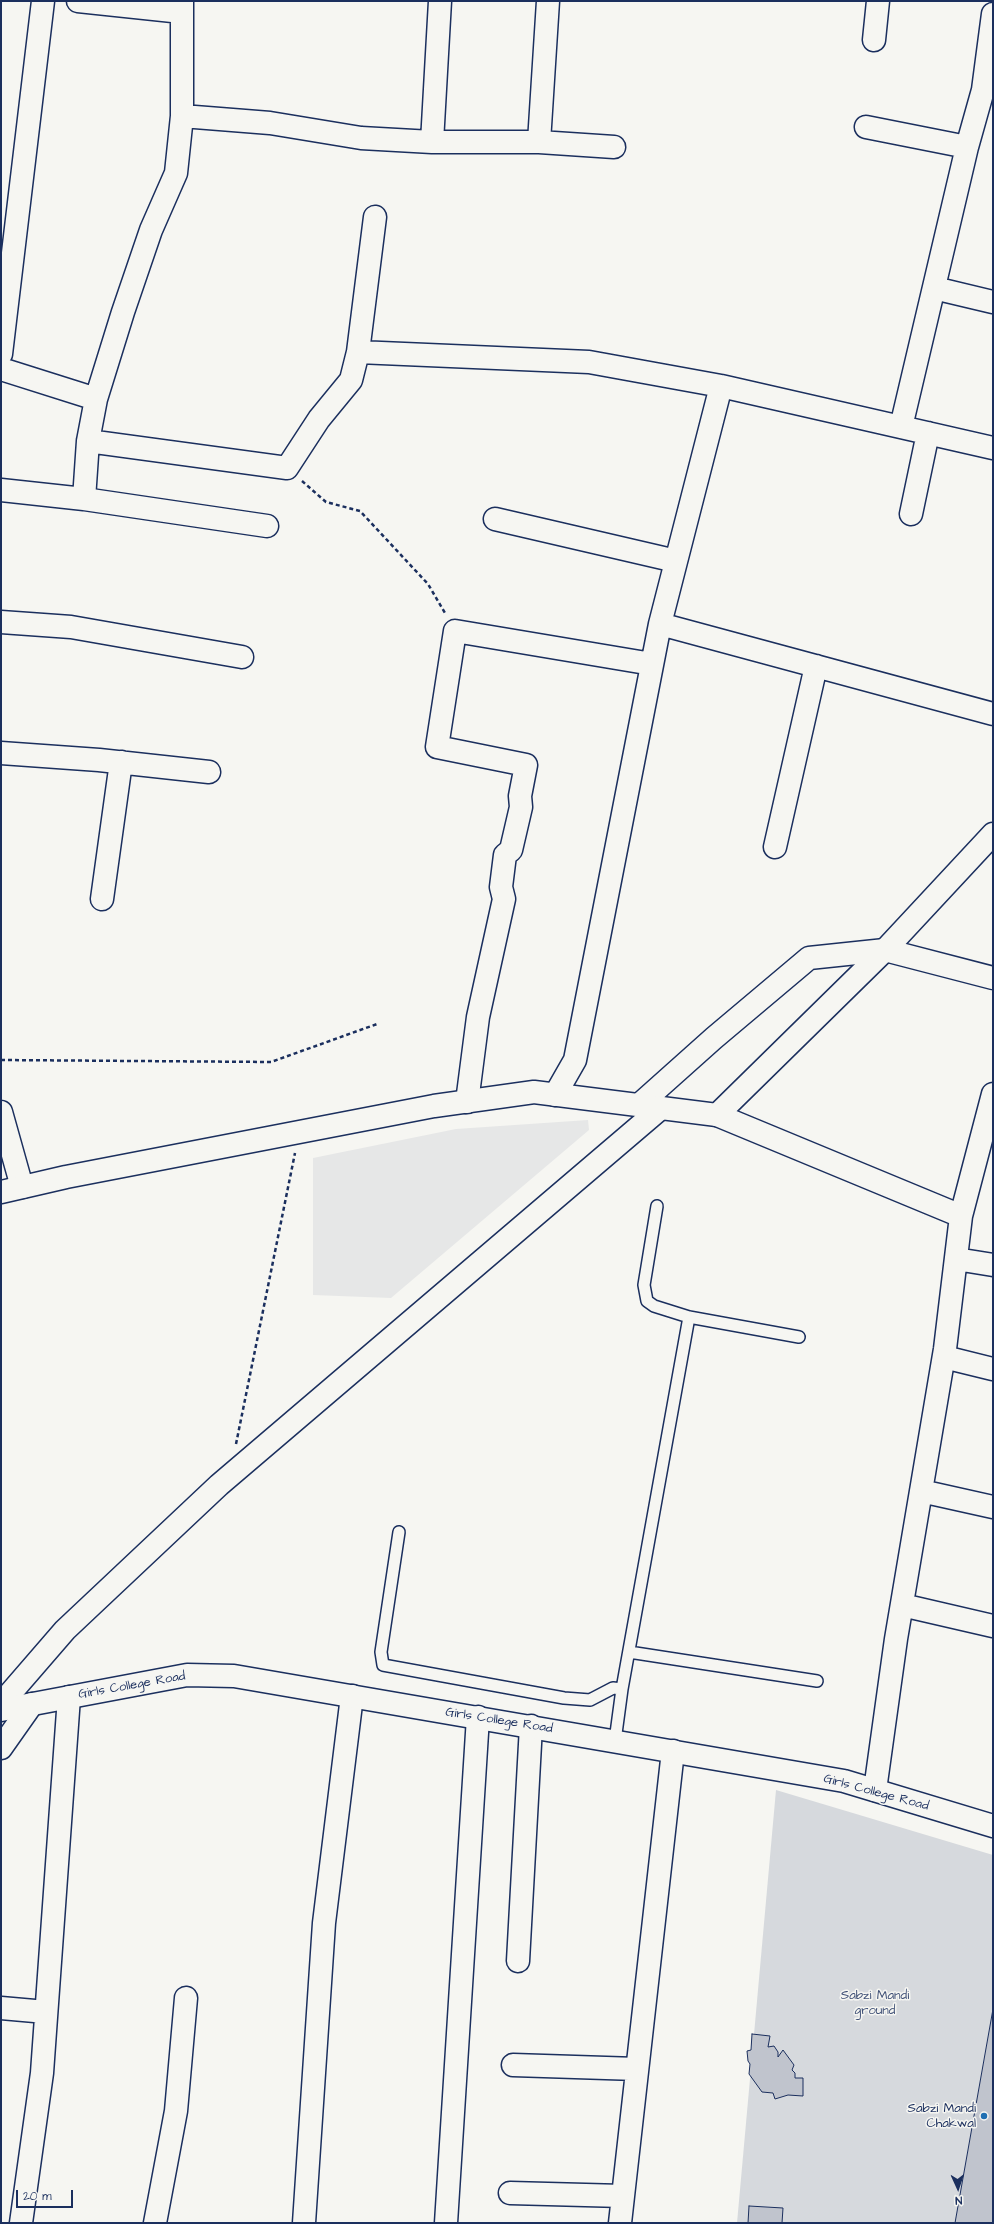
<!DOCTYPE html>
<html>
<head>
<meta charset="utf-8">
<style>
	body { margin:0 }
	#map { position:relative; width:994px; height:2224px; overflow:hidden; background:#f6f6f2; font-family:"Architects Daughter",sans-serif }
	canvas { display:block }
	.frame { position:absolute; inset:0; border:2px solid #1b2f5e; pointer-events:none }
	.north { position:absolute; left:938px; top:2168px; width:40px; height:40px; -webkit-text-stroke:3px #f6f6f2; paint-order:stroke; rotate:177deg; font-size:11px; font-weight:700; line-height:16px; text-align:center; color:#1b2f5e }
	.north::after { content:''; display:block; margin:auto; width:14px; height:18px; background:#1b2f5e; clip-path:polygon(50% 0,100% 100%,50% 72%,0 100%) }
	.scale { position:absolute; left:16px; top:2190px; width:57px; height:18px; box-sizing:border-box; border:2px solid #1b2f5e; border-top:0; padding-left:5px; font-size:12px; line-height:14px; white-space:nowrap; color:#1b2f5e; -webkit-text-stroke:3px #f6f6f2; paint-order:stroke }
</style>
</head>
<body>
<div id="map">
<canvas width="994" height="2224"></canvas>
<div class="frame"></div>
<div class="north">N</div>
<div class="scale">20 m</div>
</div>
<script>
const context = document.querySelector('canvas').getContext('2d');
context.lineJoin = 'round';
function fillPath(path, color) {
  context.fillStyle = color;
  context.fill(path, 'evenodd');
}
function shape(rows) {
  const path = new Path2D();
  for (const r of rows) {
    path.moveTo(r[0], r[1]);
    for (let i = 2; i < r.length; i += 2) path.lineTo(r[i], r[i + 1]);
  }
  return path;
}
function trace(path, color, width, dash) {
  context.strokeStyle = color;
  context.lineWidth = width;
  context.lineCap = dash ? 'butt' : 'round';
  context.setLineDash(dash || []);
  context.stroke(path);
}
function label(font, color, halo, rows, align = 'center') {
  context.font = font + ' "Architects Daughter",sans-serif';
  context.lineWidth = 3;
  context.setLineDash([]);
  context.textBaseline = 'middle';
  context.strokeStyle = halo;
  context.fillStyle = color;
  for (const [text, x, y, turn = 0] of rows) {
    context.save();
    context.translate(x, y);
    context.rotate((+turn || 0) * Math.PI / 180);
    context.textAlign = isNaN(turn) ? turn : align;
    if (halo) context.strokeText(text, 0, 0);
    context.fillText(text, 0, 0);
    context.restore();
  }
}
fillPath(shape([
	[588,1120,589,1130,391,1298,313,1295,313,1158,456,1129]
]), '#e6e7e7');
fillPath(shape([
	[776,1790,993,1855,993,2009,955,2223,737,2223]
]), '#d6d9dd');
const building = shape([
	[993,2009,993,2223,955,2223,993,2009],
	[752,2034,770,2036,768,2047,774,2046,778,2052,778,2057,783,2050,794,2065,792,2070,795,2073,795,2078,803,2078,803,2096,788,2095,775,2099,773,2093,762,2092,749,2074,750,2064,748,2061,747,2051,751,2050,752,2034],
	[749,2206,783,2208,782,2223,748,2223,749,2206]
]);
fillPath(building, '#c0c4cd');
trace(building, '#1b2f5e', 1);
const lane = shape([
	[657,1206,644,1285,647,1301,654,1306,689,1317,799,1337],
	[399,1532,381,1652,383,1665,564,1698,590,1700,613,1688,622,1689],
	[629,1652,817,1681],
	[615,1741,622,1689,689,1317]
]);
const street = shape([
	[78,1,182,12],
	[182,1,182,116,176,173,151,230,123,312,96,399,88,441,287,468,319,419,351,380,358,352,589,362,721,386,993,448],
	[874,40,878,1],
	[182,116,270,123,361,138,432,142,539,142,614,147],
	[866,127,967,147],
	[432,142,440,1],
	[539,142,548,1],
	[934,288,993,302],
	[358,352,375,217],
	[1,354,43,1],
	[1,369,96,399],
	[901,427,967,147,983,90,993,14],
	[1,490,84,499,267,526],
	[84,499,88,441],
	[911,514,928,433],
	[495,519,676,561],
	[1,622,71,627,242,657],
	[660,624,721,386],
	[1,753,99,760,209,772],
	[775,847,816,666],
	[102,899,121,762],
	[555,1095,575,1060,660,624,993,714],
	[467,1102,478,1017,504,899,501,887,505,855,511,850,521,807,520,796,526,765,437,747,455,631,652,664],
	[639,1105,714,1038,809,958,885,950,993,978],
	[1,1112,22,1187],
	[717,1115,961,1216],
	[956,1259,993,1265],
	[944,1357,993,1369],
	[921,1491,993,1507],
	[902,1605,993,1626],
	[1,1704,65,1630,219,1485,661,1108],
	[1,1748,32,1704],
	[875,1790,896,1639,945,1349,961,1216,993,1094],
	[518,1961,531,1726],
	[1,2008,46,2012],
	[513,2065,637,2069],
	[510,2193,623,2196],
	[21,2223,42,2073,69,1697],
	[155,2223,176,2111,186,1998],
	[304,2223,324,1923,352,1696],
	[446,2223,478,1717],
	[620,2223,673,1751]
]);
const secondary = shape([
	[1,1192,66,1177,434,1106,534,1092,717,1115,885,950,993,834],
	[1,1710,187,1675,234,1676,844,1781,993,1826]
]);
trace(lane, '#1b2f5e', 14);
trace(street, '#1b2f5e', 25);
trace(secondary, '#1b2f5e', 25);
trace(shape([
	[302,481,326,502,360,511,428,584,445,613],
	[1,1060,271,1062,377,1024],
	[236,1444,295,1153]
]), '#1b2f5e', 2.5, [4, 3]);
trace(lane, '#f6f6f2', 11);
trace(street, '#f6f6f2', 22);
trace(secondary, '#f6f6f2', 22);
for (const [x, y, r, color] of [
	[984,2116,4,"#1f6fb2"]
]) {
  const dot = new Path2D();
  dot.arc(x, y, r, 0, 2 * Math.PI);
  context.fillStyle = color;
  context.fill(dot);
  trace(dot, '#f6f6f2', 1.5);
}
label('13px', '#1b2f5e', '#f6f6f2', [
	["Girls College Road",132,1686,-10],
	["Girls College Road",499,1721,9],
	["Girls College Road",876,1793,15]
]);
label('13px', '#405177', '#f6f6f2', [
	["Sabzi Mandi",875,1996],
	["ground",875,2011]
]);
label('13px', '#1b2f5e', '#f6f6f2', [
	["Sabzi Mandi",976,2109],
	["Chakwal",976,2124]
], 'right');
</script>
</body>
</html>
